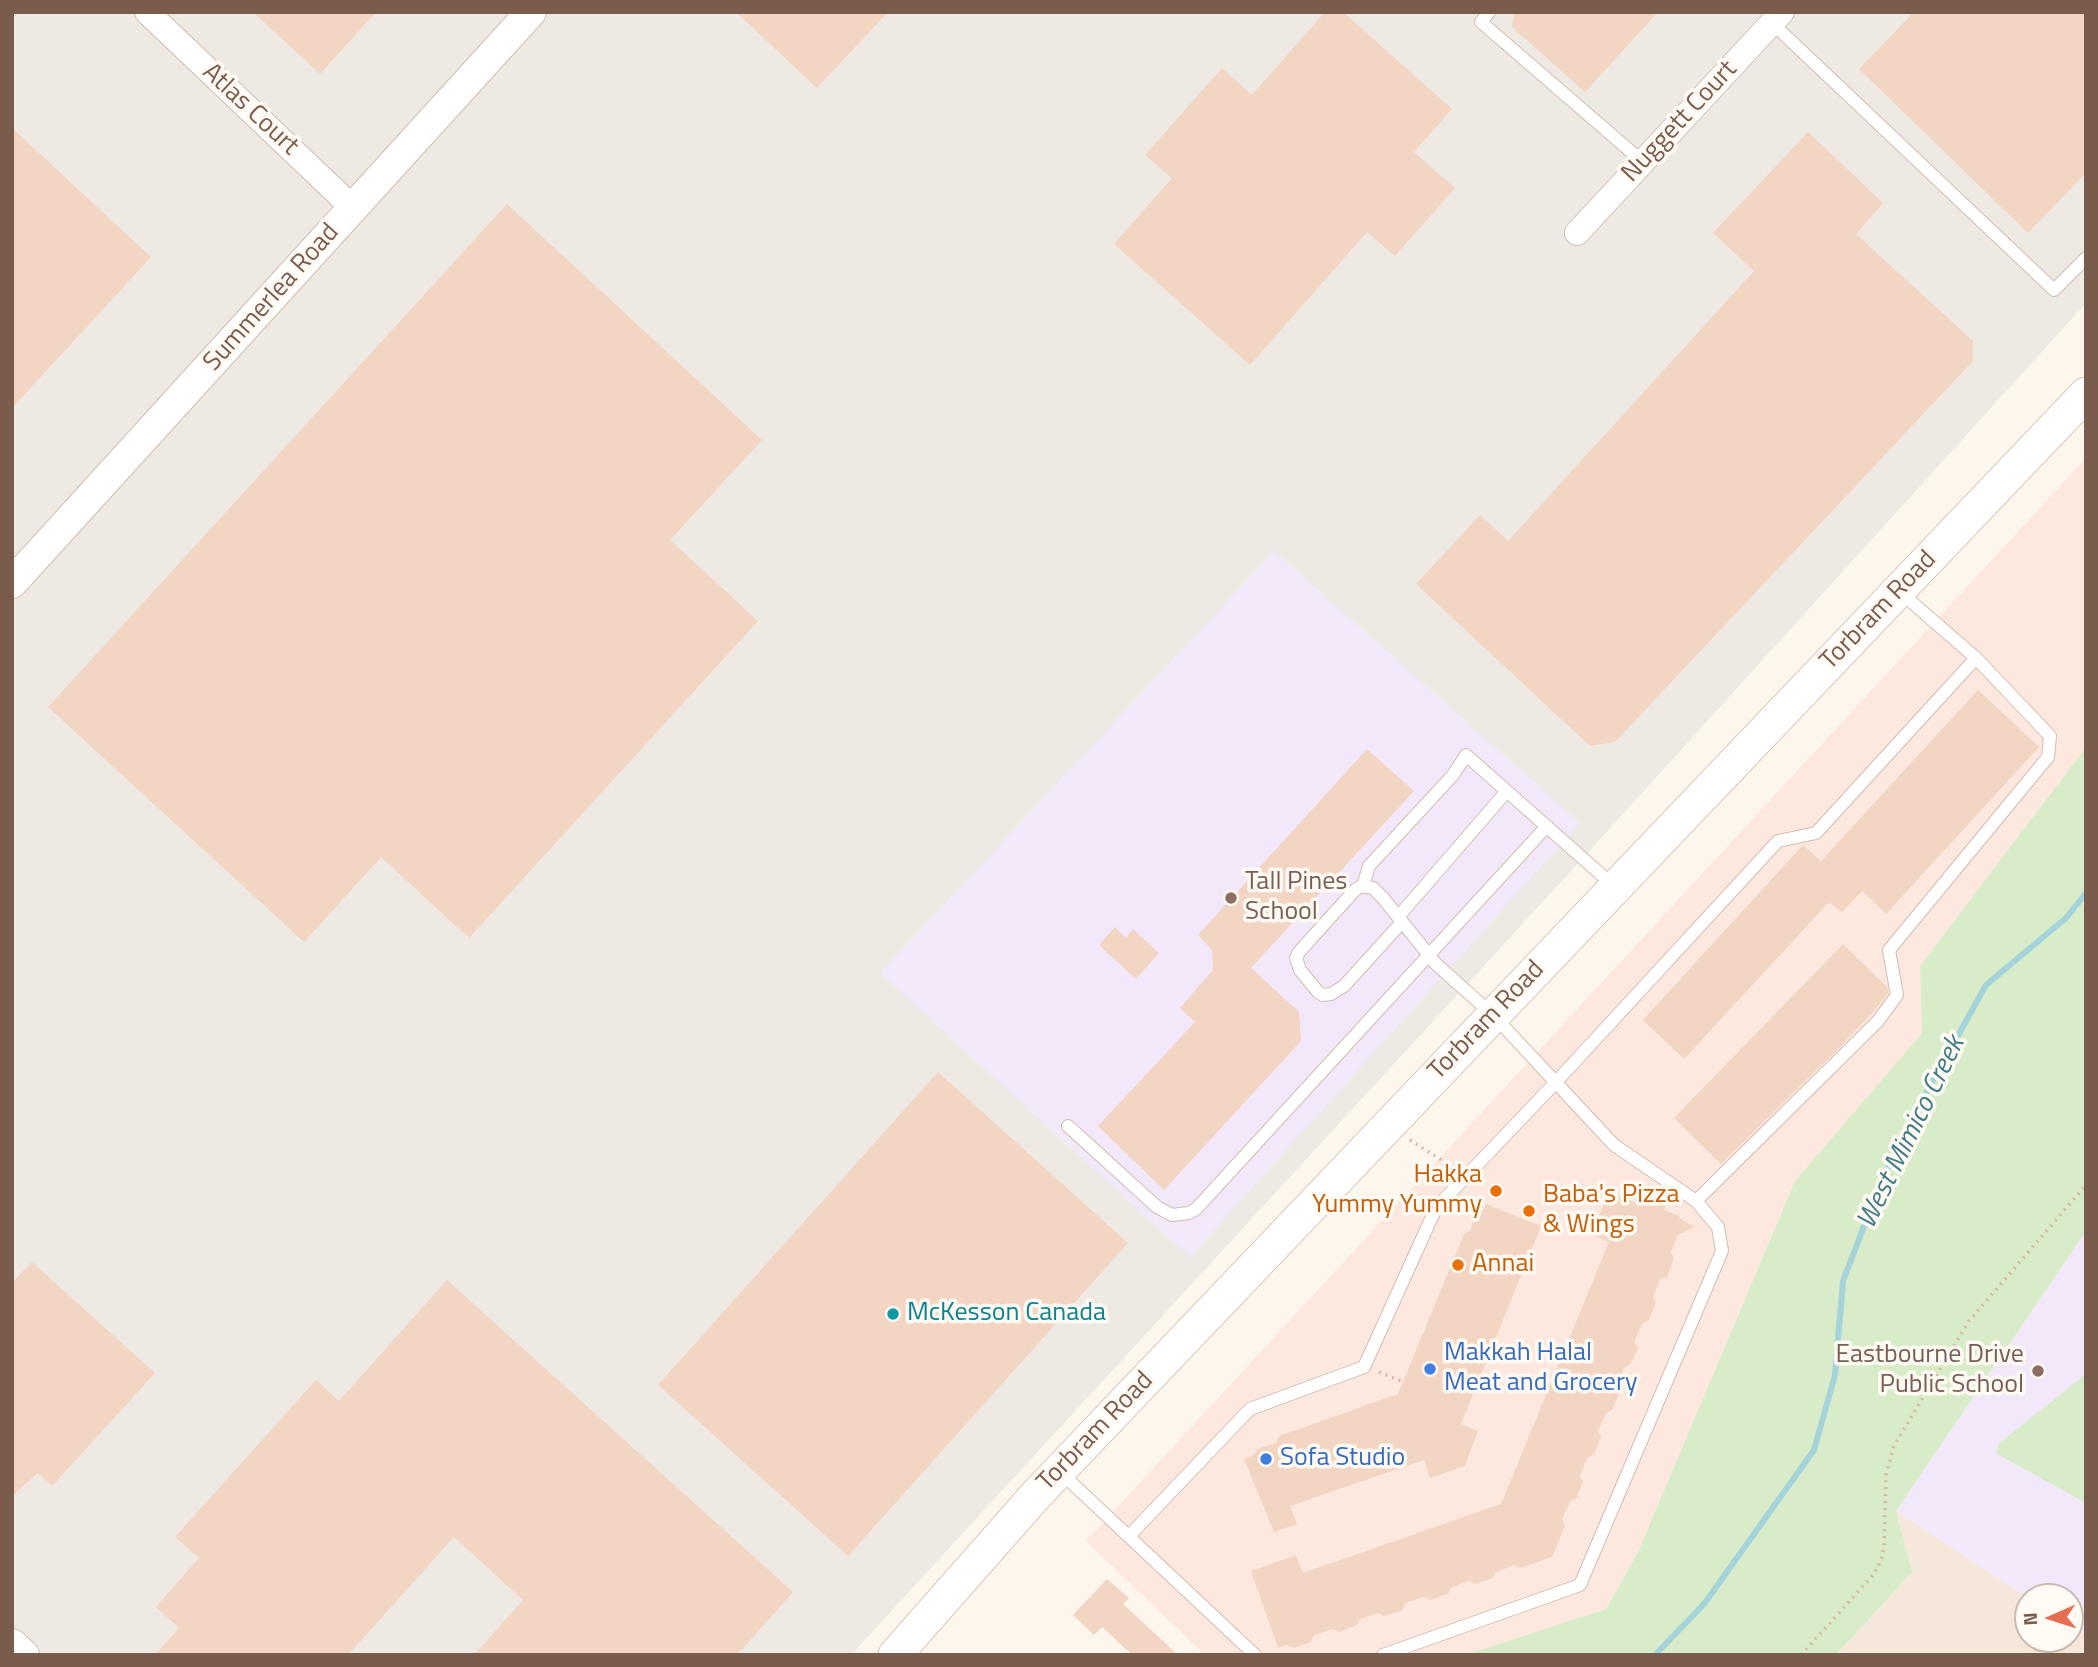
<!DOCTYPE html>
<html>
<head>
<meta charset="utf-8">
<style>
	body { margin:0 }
	#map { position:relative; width:2098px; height:1667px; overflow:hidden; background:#fdf6ec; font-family:"Titillium Web",sans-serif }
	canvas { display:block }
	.frame { position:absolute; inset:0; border:14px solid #7a5c4d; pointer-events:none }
	.north { position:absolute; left:2014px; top:1583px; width:70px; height:70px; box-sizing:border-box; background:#fffaf3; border:2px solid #cabbb1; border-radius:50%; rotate:267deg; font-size:19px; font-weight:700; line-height:28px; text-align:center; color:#7a5c4d }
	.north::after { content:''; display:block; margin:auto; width:24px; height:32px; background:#e76f51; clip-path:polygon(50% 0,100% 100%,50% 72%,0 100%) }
</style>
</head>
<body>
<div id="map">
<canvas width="2098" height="1667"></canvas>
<div class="frame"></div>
<div class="north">N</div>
</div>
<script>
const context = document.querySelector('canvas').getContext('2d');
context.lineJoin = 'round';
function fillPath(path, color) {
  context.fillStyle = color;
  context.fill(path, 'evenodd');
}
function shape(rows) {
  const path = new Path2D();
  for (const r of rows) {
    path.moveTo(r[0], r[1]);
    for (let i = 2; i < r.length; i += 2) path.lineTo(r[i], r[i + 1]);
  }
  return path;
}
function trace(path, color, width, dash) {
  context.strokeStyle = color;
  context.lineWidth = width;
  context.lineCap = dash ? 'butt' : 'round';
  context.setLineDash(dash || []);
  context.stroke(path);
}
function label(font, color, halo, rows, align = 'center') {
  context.font = font + ' "Titillium Web",sans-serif';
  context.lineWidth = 7;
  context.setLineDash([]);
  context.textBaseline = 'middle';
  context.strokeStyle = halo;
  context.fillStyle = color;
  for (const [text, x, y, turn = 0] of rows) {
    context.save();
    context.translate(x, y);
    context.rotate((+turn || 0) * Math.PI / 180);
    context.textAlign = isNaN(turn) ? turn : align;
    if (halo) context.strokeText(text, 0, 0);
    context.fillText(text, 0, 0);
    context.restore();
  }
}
fillPath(shape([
	[1896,1511,2028,1598,2028,1639,2070,1639,2070,1625,2086,1635,2086,1655,1836,1655,1912,1572]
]), '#f5e8da');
fillPath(shape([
	[2086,458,2086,747,1920,966,1922,1033,1795,1181,1638,1552,1606,1609,1465,1655,1205,1655,1086,1541]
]), '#fde8e0');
fillPath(shape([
	[12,12,2086,12,2086,303,1593,847,851,1655,12,1655]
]), '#efe9e4');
fillPath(shape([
	[1274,551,1580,823,1190,1257,880,973],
	[2086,1231,2086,1635,2070,1625,2070,1597,2028,1598,1896,1511]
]), '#f3e8fa');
fillPath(shape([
	[2086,747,2086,1231,1896,1511,1912,1572,1836,1655,1465,1655,1606,1609,1638,1552,1795,1181,1922,1033,1920,966],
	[2086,1374,2086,1503,1997,1454,1998,1444]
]), '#d8ecc9');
trace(shape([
	[1655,1655,1704,1604,1814,1450,1835,1375,1843,1281,1882,1179,1926,1093,1986,985,2066,918,2086,893]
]), '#a5d3da', 6);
fillPath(shape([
	[253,12,376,12,320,74],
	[736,12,888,12,817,88],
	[1325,12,1343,12,1452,109,1414,152,1455,188,1395,256,1367,232,1250,365,1114,244,1172,178,1145,155,1222,68,1252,95],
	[1514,12,1658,12,1585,92,1512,27],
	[1914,12,2086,12,2086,173,2028,233,1859,69],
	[12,128,151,257,12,408],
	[1808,132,1883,203,1856,234,1973,341,1973,361,1615,742,1590,746,1416,584,1480,515,1508,541,1754,271,1713,233],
	[507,204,762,440,670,540,758,621,469,938,381,857,304,942,48,707],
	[1978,690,2039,747,1886,914,1862,891,1842,912,1829,902,1684,1059,1643,1020,1803,845,1821,861],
	[1367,749,1414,791,1251,968,1299,1012,1301,1041,1164,1190,1098,1126,1195,1022,1180,1008,1213,970,1212,950,1198,935],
	[1115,927,1126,938,1133,929,1159,953,1136,979,1099,945],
	[1843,944,1887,987,1888,993,1876,1009,1837,1050,1721,1164,1674,1118],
	[938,1072,1128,1243,848,1556,658,1385],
	[1609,1192,1637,1203,1641,1193,1666,1203,1664,1210,1680,1216,1679,1218,1695,1227,1678,1235,1671,1252,1674,1259,1667,1277,1660,1279,1653,1297,1656,1303,1648,1321,1642,1324,1634,1342,1638,1348,1630,1365,1624,1368,1616,1387,1620,1392,1612,1410,1606,1413,1598,1431,1601,1437,1594,1454,1587,1458,1580,1476,1583,1482,1576,1499,1570,1502,1562,1519,1565,1526,1552,1557,1520,1568,1514,1565,1496,1572,1493,1578,1475,1584,1469,1581,1451,1588,1448,1594,1430,1600,1424,1597,1405,1603,1403,1610,1384,1616,1378,1613,1360,1619,1357,1625,1339,1632,1333,1629,1314,1635,1311,1642,1293,1648,1287,1645,1278,1648,1251,1571,1296,1555,1303,1573,1501,1504,1609,1242,1591,1235],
	[1486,1204,1541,1226,1461,1424,1478,1431,1465,1466,1430,1478,1424,1460,1290,1506,1297,1524,1274,1532,1244,1459,1254,1455,1258,1449,1276,1443,1279,1436,1398,1394,1464,1234,1470,1231,1477,1212,1484,1209],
	[32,1262,155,1373,52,1486,38,1473,12,1496,12,1283],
	[447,1280,793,1592,737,1655,474,1655,523,1600,454,1537,348,1655,155,1655,179,1628,156,1607,199,1558,175,1537,316,1380,339,1401],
	[1107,1579,1129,1598,1123,1604,1178,1655,1132,1655,1102,1627,1094,1635,1073,1615]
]), '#f3d5c3');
const service = shape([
	[1489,12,1481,22,1643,162],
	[1772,23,2054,290,2086,258],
	[1900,592,1976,658],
	[1363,886,1369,866,1453,775,1466,755,1614,886],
	[1398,917,1507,791],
	[1068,1126,1157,1207,1172,1215,1189,1213,1196,1209,1547,826],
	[1059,1471,1255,1655],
	[1129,1536,1250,1409,1364,1367,1436,1208,1556,1082,1778,841,1816,833,1976,658,2050,736,2048,757,1889,950,1897,995,1878,1021,1696,1201],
	[1383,1655,1580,1585,1722,1251,1718,1227,1696,1201,1614,1145,1493,1015,1436,964,1383,898,1373,888,1361,886,1355,890,1299,952,1296,958,1300,970,1318,992,1323,995,1331,994,1344,986,1402,922]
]);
const minor = shape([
	[147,12,353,208],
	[1577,233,1782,12]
]);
const tertiary = shape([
	[12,583,531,12],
	[12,1644,24,1655]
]);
const secondary = shape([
	[895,1655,1036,1495,2086,394]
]);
trace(service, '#d1beb0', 14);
trace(minor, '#d1beb0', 26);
trace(tertiary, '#d1beb0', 32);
trace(secondary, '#d6c0b0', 35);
trace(shape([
	[1410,1140,1454,1168],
	[1379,1372,1401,1381],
	[1801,1655,1874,1574,1881,1561,1884,1547,1886,1475,1894,1446,1969,1321,2086,1185]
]), '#d9b8a5', 3.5, [2, 5]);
trace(service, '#fff', 12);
trace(minor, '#fff', 24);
trace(tertiary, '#fff', 30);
trace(secondary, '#fff', 33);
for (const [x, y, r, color] of [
	[1231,898,7,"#8d6e63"],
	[1496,1191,7,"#e8710a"],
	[1529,1211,7,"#e8710a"],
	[1458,1265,7,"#e8710a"],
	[893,1314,7,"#0f9aa8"],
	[1430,1369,7,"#3f7fe0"],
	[2038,1371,7,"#8d6e63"],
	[1266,1459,7,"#3f7fe0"]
]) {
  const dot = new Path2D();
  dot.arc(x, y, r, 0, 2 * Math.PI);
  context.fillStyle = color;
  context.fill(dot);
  trace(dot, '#fffaf3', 2.5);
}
label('26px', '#7a5c4d', '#fffaf3', [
	["Atlas Court",250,110,43],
	["Nuggett Court",1680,122,-47],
	["Summerlea Road",272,298,-48],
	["Torbram Road",1879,611,-46],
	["Torbram Road",1487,1021,-46],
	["Torbram Road",1096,1432,-46]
]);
label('26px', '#785e54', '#fffaf3', [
	["Tall Pines",1245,883],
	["School",1245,913],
	["Eastbourne Drive",2024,1356,"right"],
	["Public School",2024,1386,"right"]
], 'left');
label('26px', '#c56008', '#fffaf3', [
	["Hakka",1482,1176,"right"],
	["Yummy Yummy",1482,1206,"right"],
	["Baba's Pizza",1543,1196],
	["& Wings",1543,1226],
	["Annai",1472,1265]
], 'left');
label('26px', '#0d838f', '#fffaf3', [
	["McKesson Canada",907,1314]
], 'left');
label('26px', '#366cbe', '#fffaf3', [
	["Makkah Halal",1444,1354],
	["Meat and Grocery",1444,1384],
	["Sofa Studio",1280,1459]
], 'left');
label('italic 28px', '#437c86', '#fffaf3', [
	["West Mimico Creek",1912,1133,-64]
]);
</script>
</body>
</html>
